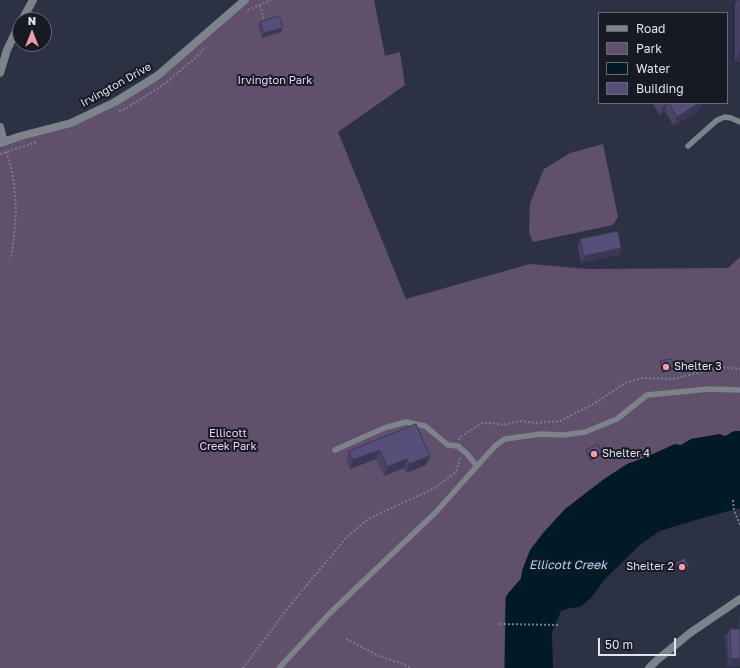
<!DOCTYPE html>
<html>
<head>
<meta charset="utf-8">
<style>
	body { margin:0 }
	#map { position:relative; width:740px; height:668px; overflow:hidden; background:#2c3243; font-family:"Golos Text",sans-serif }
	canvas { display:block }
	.legend { position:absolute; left:598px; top:12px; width:130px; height:92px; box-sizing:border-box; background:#171a22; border:1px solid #676b74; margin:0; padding:5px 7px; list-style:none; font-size:12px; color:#e0e4ef }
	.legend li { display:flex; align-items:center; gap:8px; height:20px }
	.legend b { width:20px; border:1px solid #676b74 }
	.north { position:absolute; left:12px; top:12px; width:40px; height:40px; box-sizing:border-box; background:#171a22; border:1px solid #676b74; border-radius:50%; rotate:0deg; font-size:11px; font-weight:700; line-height:16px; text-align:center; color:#e0e4ef }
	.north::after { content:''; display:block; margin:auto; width:14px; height:18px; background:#f49aa3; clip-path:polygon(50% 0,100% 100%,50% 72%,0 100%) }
	.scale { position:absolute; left:598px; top:638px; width:78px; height:18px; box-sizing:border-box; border:2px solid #e0e4ef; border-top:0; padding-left:5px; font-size:12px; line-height:14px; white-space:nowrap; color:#e0e4ef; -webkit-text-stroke:3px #171a22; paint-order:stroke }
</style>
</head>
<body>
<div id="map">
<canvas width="740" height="668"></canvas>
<ul class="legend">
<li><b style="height:5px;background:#7c838b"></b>Road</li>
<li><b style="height:11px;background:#60506b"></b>Park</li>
<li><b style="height:11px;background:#001a26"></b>Water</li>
<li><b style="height:11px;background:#564f7a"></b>Building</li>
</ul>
<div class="north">N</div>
<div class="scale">50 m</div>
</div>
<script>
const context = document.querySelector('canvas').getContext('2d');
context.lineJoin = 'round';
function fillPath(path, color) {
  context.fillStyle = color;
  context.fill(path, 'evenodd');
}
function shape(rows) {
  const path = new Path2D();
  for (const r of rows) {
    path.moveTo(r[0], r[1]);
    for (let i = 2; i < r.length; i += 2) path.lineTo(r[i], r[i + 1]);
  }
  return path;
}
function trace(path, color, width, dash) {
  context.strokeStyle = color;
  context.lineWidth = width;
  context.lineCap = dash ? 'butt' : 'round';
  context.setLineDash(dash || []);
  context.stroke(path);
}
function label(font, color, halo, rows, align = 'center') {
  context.font = font + ' "Golos Text",sans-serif';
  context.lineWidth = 4;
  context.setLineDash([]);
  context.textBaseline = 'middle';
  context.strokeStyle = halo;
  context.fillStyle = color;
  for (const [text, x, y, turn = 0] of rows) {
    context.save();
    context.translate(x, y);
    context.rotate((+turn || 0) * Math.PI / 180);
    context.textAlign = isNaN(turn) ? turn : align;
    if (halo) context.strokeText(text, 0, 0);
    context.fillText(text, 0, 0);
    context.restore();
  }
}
fillPath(shape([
	[739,616,740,616,740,666,727,667,724,634,738,632]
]), '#343c53');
fillPath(shape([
	[245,0,374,0,385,56,400,52,405,85,338,132,406,299,530,264,588,269,728,268,740,257,740,470,601,499,516,600,514,668,0,668,0,143,71,123,157,76],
	[603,144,618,217,613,225,533,242,529,232,530,203,544,169,570,153]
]), '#60506b');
fillPath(shape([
	[734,431,740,431,740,508,699,519,660,531,641,544,605,579,591,598,580,607,571,608,561,611,552,632,553,668,512,668,511,657,514,633,517,619,517,604,522,571,530,550,543,533,565,509,604,479,627,464,646,457,675,444,681,445,691,439,720,434,725,436]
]), '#001a26');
trace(shape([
	[514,668,515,600,534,578]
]), '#001a26', 19);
trace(shape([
	[260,5,265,23],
	[248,10,271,0],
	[119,111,125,109,163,85,194,59,206,47],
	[6,152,10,163,14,183,16,210,14,237,11,257],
	[0,154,37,142],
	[459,440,460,437,482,423,490,423,503,425,520,421,535,423,560,421,597,402,625,383,642,378,673,379,721,367,740,369],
	[733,500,734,510,740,525],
	[500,624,558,625],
	[346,639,379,656,403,664,411,668],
	[243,668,291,604,347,537,368,519,435,488,456,472,460,458]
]), '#797e8d', 2, [2, 2]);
trace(shape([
	[688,146,716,121,720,119,725,117,731,118,740,122],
	[335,450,384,428,406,422,425,426,448,445,458,446,467,454,477,466],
	[279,668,330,613,436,512,495,446,505,439,541,434,564,435,585,432,617,419,647,395,709,389,740,390]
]), '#7c838b', 5.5);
trace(shape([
	[22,20,33,0],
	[0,73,7,50,20,23],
	[0,127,4,142],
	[0,143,21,136,71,123,115,102,157,76,245,0]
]), '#7c838b', 8);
trace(shape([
	[649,668,656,661,690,633,740,599]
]), '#7c838b', 8);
fillPath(shape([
	[737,0,740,0,740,62,735,62,735,4],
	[260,22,283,28,281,32,262,38,258,27],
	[652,103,704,103,701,105,699,110,674,126,665,112,660,115],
	[580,239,621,248,619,255,581,263,578,246],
	[660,361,674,368,673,370,662,373,660,364],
	[416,424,430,456,426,465,406,473,404,468,384,476,376,459,350,469,346,460,349,451],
	[586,450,601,455,590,461,586,452],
	[676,563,688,569,681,573,676,565],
	[730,629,740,629,740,665,729,666,727,636]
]), '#4a4469');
fillPath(shape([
	[283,28,281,32,262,38,264,33],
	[738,53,740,53,740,62,735,62],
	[667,103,668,103,665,112,660,115,663,106],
	[699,103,704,103,701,105,699,110,674,126,677,117],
	[621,248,619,255,581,263,584,256],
	[674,368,673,370,662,373,662,371],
	[380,450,376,459,350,469,353,460],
	[602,453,601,455,590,461,591,459],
	[430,456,426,465,406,473,409,464],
	[407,459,404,468,384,476,387,467],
	[689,566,688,569,681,573,682,571],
	[740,658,740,665,729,666,731,659]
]), '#3c3755');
const building = shape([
	[738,0,740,0,740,53,738,53,738,0],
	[279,16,283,28,264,33,260,22,279,16],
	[661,103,667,103,663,106,661,103],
	[669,103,699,103,677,117,669,103],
	[618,231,621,248,584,256,580,239,618,231],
	[672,359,674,368,662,371,660,361,672,359],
	[416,424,430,456,409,464,407,459,387,467,380,450,353,460,349,451,416,424],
	[598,444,602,453,591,459,586,450,598,444],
	[684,558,689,566,682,571,676,563,684,558],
	[730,629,740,629,740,658,731,659,730,629]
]);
fillPath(building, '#564f7a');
trace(building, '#3c3755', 1);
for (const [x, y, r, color] of [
	[666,367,4,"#f49aa3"],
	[594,454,4,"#f49aa3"],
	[682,567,4,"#f49aa3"]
]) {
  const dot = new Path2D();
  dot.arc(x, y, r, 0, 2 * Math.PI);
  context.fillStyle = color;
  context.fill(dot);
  trace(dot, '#171a22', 1.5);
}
label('11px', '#e9d1f9', '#171a22', [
	["Irvington Park",275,81],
	["Ellicott",228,434],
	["Creek Park",228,447]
]);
label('11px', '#e0e4ef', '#171a22', [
	["Irvington Drive",116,85,-29]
]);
label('11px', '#e0e4ef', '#171a22', [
	["Shelter 3",674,367],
	["Shelter 4",602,454],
	["Shelter 2",674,567,"right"]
], 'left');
label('italic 12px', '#9ddffe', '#171a22', [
	["Ellicott Creek",568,565]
]);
</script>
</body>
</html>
